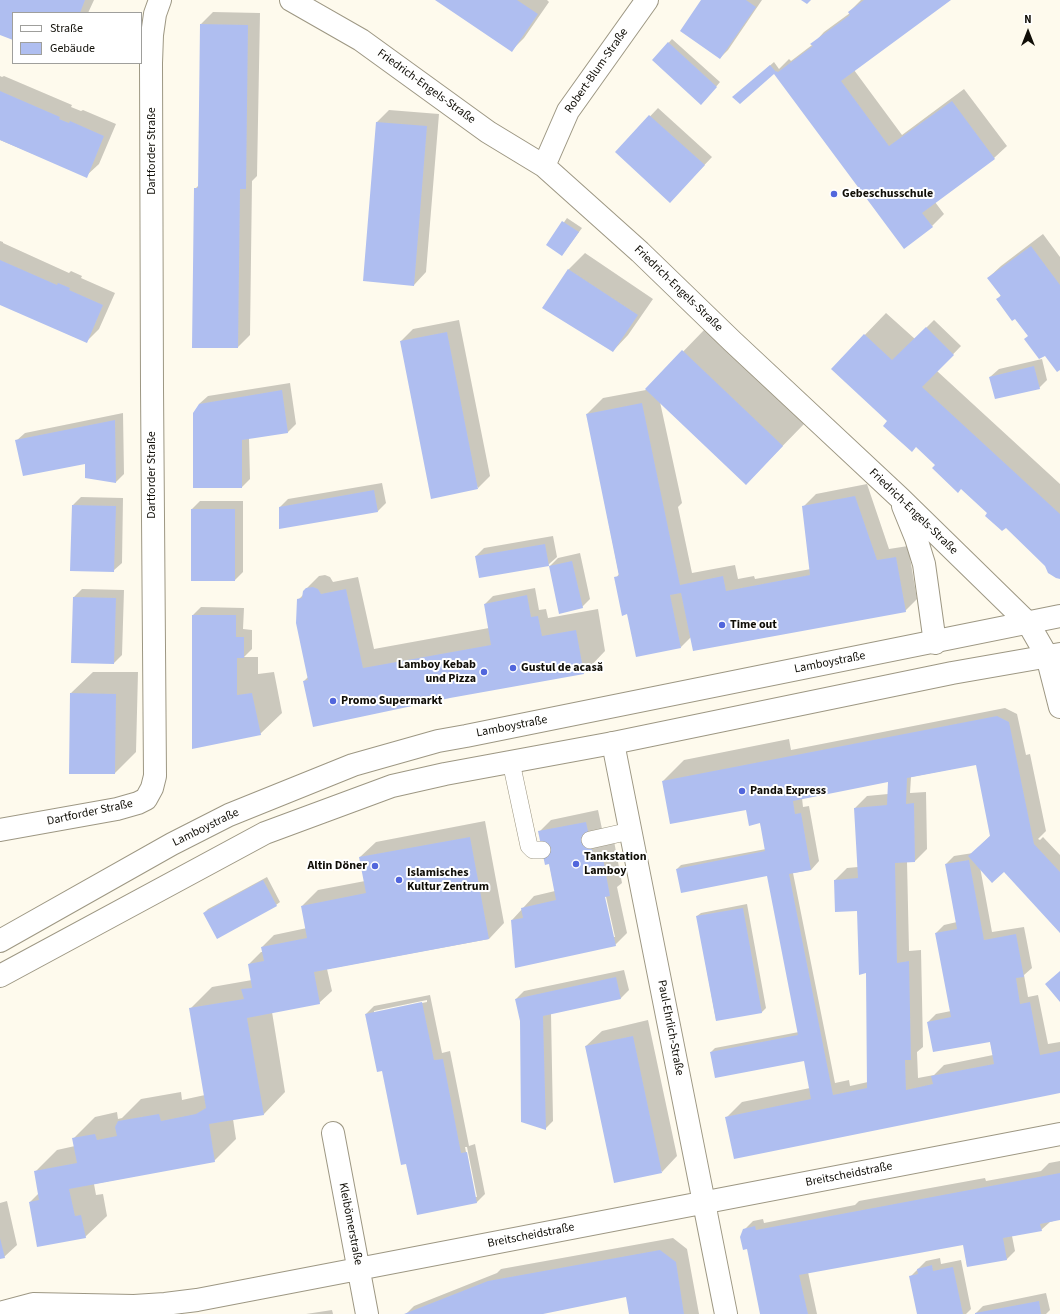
<!DOCTYPE html>
<html>
<head>
<meta charset="utf-8">
<style>
	body { margin:0 }
	#map { position:relative; width:1060px; height:1314px; overflow:hidden; background:#fefaed; font-family:"Source Sans 3",sans-serif }
	canvas { display:block }
	.legend { position:absolute; left:12px; top:12px; width:130px; height:52px; box-sizing:border-box; background:#fff; border:1px solid #9f9f9c; margin:0; padding:5px 7px; list-style:none; font-size:12px; color:#100e07 }
	.legend li { display:flex; align-items:center; gap:8px; height:20px }
	.legend b { width:20px; border:1px solid #9f9f9c }
	.north { position:absolute; left:1008px; top:12px; width:40px; height:40px; -webkit-text-stroke:3px #fff; paint-order:stroke; rotate:0deg; font-size:11px; font-weight:700; line-height:16px; text-align:center; color:#100e07 }
	.north::after { content:''; display:block; margin:auto; width:14px; height:18px; background:#100e07; clip-path:polygon(50% 0,100% 100%,50% 72%,0 100%) }
</style>
</head>
<body>
<div id="map">
<canvas width="1060" height="1314"></canvas>
<ul class="legend">
<li><b style="height:5px;background:#fff"></b>Straße</li>
<li><b style="height:11px;background:#afbef0"></b>Gebäude</li>
</ul>
<div class="north">N</div>
</div>
<script>
const context = document.querySelector('canvas').getContext('2d');
context.lineJoin = 'round';
function fillPath(path, color) {
  context.fillStyle = color;
  context.fill(path, 'evenodd');
}
function shape(rows) {
  const path = new Path2D();
  for (const r of rows) {
    path.moveTo(r[0], r[1]);
    for (let i = 2; i < r.length; i += 2) path.lineTo(r[i], r[i + 1]);
  }
  return path;
}
function trace(path, color, width, dash) {
  context.strokeStyle = color;
  context.lineWidth = width;
  context.lineCap = dash ? 'butt' : 'round';
  context.setLineDash(dash || []);
  context.stroke(path);
}
function label(font, color, halo, rows, align = 'center') {
  context.font = font + ' "Source Sans 3",sans-serif';
  context.lineWidth = 4;
  context.setLineDash([]);
  context.textBaseline = 'middle';
  context.strokeStyle = halo;
  context.fillStyle = color;
  for (const [text, x, y, turn = 0] of rows) {
    context.save();
    context.translate(x, y);
    context.rotate((+turn || 0) * Math.PI / 180);
    context.textAlign = isNaN(turn) ? turn : align;
    if (halo) context.strokeText(text, 0, 0);
    context.fillText(text, 0, 0);
    context.restore();
  }
}
fillPath(shape([
	[0,0,94,0,88,13,13,13,13,39,0,34],
	[437,0,547,0,549,2,524,38,512,50],
	[702,0,762,0,728,50,720,58],
	[861,0,949,0,854,70,902,135,964,89,1007,146,994,158,935,202,944,214,932,226,774,72,738,94,774,62,779,69,789,59,791,61,812,45,824,32,850,13,849,12],
	[213,12,260,13,257,176,252,181,250,335,238,347,195,189,199,185,201,24],
	[672,39,720,82,705,100,653,60],
	[0,76,2,77,4,76,72,105,71,107,81,111,83,110,116,124,99,164,86,176,0,140],
	[658,108,712,157,678,193,616,152],
	[389,110,439,114,426,272,414,285,364,280,377,122],
	[567,218,582,228,562,255,548,245],
	[1043,234,1060,257,1060,368,1029,336,1015,318,997,300,1001,295,988,278,1001,266],
	[0,241,3,242,3,243,69,273,71,271,82,276,81,278,115,293,99,329,86,342,0,304],
	[585,253,653,299,628,335,613,351,544,307,569,269],
	[886,313,915,339,934,320,961,346,937,371,1060,484,1060,578,1006,527,989,513,832,369],
	[459,320,490,476,478,488,401,341,413,329],
	[705,329,804,424,768,461,660,402,682,503,678,507,692,573,735,565,738,579,754,576,755,579,811,569,804,506,816,494,867,484,889,549,908,546,917,599,905,611,691,637,681,647,628,613,616,578,619,574,587,414,603,398,646,390],
	[1042,359,1047,380,1039,388,990,377,999,369],
	[290,383,296,424,288,432,249,438,250,479,242,487,199,404,208,396],
	[123,413,124,474,116,482,86,462,16,441,25,433],
	[382,483,386,503,378,511,280,528,280,507,288,499],
	[81,497,123,498,122,563,113,571,71,570,73,505],
	[200,501,243,501,243,572,235,580,192,509],
	[553,536,557,557,548,565,476,556,484,548],
	[580,553,590,599,582,607,550,566,558,558],
	[325,575,330,577,333,582,358,577,374,649,489,628,485,604,493,596,535,588,539,610,546,609,548,618,598,609,605,651,584,673,304,681,309,676,298,600,303,595,303,592,319,576],
	[82,589,124,590,122,655,114,663,72,663,74,597],
	[201,607,244,608,243,629,252,630,252,649,244,657,258,657,258,674,274,672,282,713,260,734,193,748,193,615],
	[93,672,138,672,136,752,115,773,71,693],
	[1005,708,1017,714,1026,755,1030,754,1046,831,1038,839,1040,840,1043,837,1060,855,1060,932,1015,863,980,867,992,932,1024,927,1032,968,1024,975,1028,997,1038,995,1048,1044,1060,1042,1060,1092,726,1118,742,1102,810,1088,805,1060,711,1052,715,1048,799,1032,768,875,677,869,681,865,766,849,760,822,747,810,663,781,684,760,789,739,791,750],
	[977,764,991,835,973,853,954,856,946,864,957,922,944,925,936,933,951,1011,936,1014,928,1022,990,1041,993,1055,944,1065,934,1075,918,1078,917,1052,923,1047,921,950,909,951,907,861,915,861,927,849,926,792,910,793,911,777],
	[889,781,888,794,867,796,855,808,858,867,847,868,835,880,836,911,858,910,867,971,868,1082,850,1086,849,1080,835,1083,793,873,811,870,819,861,809,806,803,807,802,798],
	[598,810,605,843,614,841,622,883,617,887,627,933,615,945,512,920,534,896,555,891,549,863,539,832,551,820],
	[603,892,605,892,615,937,613,937],
	[485,821,504,923,489,939,327,969,332,991,319,1003,272,1012,285,1092,264,1114,233,1119,236,1139,214,1161,94,1184,96,1195,103,1194,107,1216,85,1237,30,1202,39,1193,35,1172,57,1150,75,1146,73,1139,95,1117,117,1112,118,1119,122,1118,141,1099,181,1092,182,1100,205,1095,190,1009,212,987,252,980,249,964,261,952,263,952,262,947,274,935,307,928,302,906,318,890,365,881,360,857,376,842],
	[267,877,280,902,276,905,204,913,208,909],
	[747,904,766,1008,762,1012,716,1020,697,916,701,913],
	[624,970,629,990,621,998,551,1013,553,1121,545,1129,516,999,524,991],
	[430,995,442,1053,450,1051,469,1146,475,1144,485,1194,477,1202,418,1214,407,1163,383,1070,366,1014,374,1006],
	[427,1000,427,1002,374,1013,374,1011],
	[465,1147,467,1147,477,1197,475,1197],
	[648,1020,677,1156,662,1172,586,1046,602,1031],
	[1060,1161,1060,1219,1050,1222,1041,1230,1012,1236,1015,1251,1007,1259,967,1266,964,1244,808,1272,817,1314,761,1314,744,1230,753,1221,763,1219,764,1223,855,1205,859,1201,985,1178,986,1181,1041,1171,1049,1163],
	[7,1201,17,1245,4,1257,0,1258,0,1203],
	[673,1238,687,1249,699,1314,630,1314,627,1296,538,1314,406,1314,414,1306,497,1273,501,1269],
	[940,1258,941,1264,961,1260,971,1309,966,1314,918,1314,910,1277,926,1261],
	[1046,1293,1050,1310,1046,1314,975,1314,983,1306],
	[332,1310,333,1314,306,1314]
]), '#0003');
fillPath(shape([
	[0,0,85,0,80,13,13,13,13,40,0,35],
	[435,0,517,0,538,14,512,52],
	[701,0,746,0,756,7,720,59,680,31],
	[801,0,811,0,807,4],
	[864,0,951,0,841,81,889,146,952,101,995,159,922,213,933,227,904,249,774,74,740,104,732,97,770,65,776,72,776,71,778,72,813,46,810,44,850,15,848,12],
	[200,24,248,25,246,189,240,189,238,348,192,348,194,188,198,188],
	[668,42,717,87,701,105,652,60],
	[0,91,60,117,59,119,69,123,70,121,104,136,87,178,0,140],
	[649,115,705,165,670,203,615,152],
	[376,122,427,126,414,286,363,281],
	[562,221,579,232,562,256,546,245],
	[1031,246,1060,285,1060,370,1057,372,1045,356,1039,359,1024,339,1028,336,1015,319,1012,321,996,299,1001,296,987,278],
	[0,260,57,285,58,283,70,288,69,290,103,305,87,343,0,305],
	[568,269,638,315,613,352,542,308],
	[926,327,954,355,922,387,1060,514,1060,579,1056,578,1048,573,1045,566,1006,528,1002,531,985,516,987,513,961,489,958,493,932,468,935,465,916,447,912,452,883,426,887,421,831,369,864,334,892,360],
	[447,332,478,489,431,499,400,341],
	[682,350,783,446,746,485,645,389],
	[1034,366,1040,389,995,399,989,377],
	[282,390,288,433,242,440,242,488,193,488,193,413,199,404],
	[642,403,680,585,723,576,726,591,810,575,802,506,855,496,877,560,896,557,906,612,693,651,681,593,670,595,681,648,636,657,627,614,622,616,614,577,619,576,586,414],
	[115,420,116,483,85,478,85,464,23,476,15,440],
	[374,490,378,512,279,529,279,507],
	[72,505,116,506,114,572,70,571],
	[191,509,235,509,235,581,191,581],
	[545,544,549,566,572,561,583,608,559,614,549,566,479,578,475,556],
	[313,587,318,589,321,594,346,589,363,668,491,645,484,604,527,595,531,617,538,616,542,636,576,630,584,674,450,698,313,727,303,681,308,680,296,623,297,599,302,598,303,591,306,588],
	[73,597,116,598,114,664,71,663],
	[192,615,236,615,236,637,244,637,244,658,237,658,237,695,252,693,261,735,192,749],
	[70,693,116,694,115,774,69,774],
	[997,716,1009,722,1034,844,1060,872,1060,933,1004,872,992,883,968,856,990,836,976,765,907,778,906,804,914,803,915,862,895,863,897,963,909,961,911,1060,905,1060,906,1090,933,1084,931,1076,994,1064,990,1042,933,1052,927,1022,951,1017,935,933,957,929,945,864,969,860,984,940,1016,934,1024,977,1016,978,1020,1004,1030,1002,1040,1055,1060,1051,1060,1093,734,1159,725,1117,811,1099,804,1061,715,1078,710,1052,798,1035,767,876,681,893,676,869,765,851,760,823,749,826,746,810,670,824,662,781],
	[888,782,887,805,854,808,858,878,834,880,835,912,857,911,859,975,866,973,867,1088,833,1095,789,874,811,870,801,813,795,814,793,801],
	[586,822,593,854,602,853,610,896,605,897,616,946,515,968,511,920,523,918,521,908,556,900,549,864,545,865,538,831],
	[470,837,489,939,314,972,320,1004,247,1018,264,1115,209,1124,215,1162,69,1189,75,1216,81,1215,86,1238,37,1247,29,1202,39,1200,34,1171,77,1163,72,1138,95,1134,97,1140,117,1136,115,1127,118,1121,159,1114,161,1121,196,1114,206,1108,189,1008,244,999,241,989,252,988,248,964,264,961,261,947,307,938,301,906,366,893,359,857],
	[263,880,277,906,217,939,203,913],
	[743,908,762,1013,716,1021,696,916],
	[1060,971,1060,1002,1045,984],
	[616,977,621,999,543,1016,546,1130,521,1122,520,1021,515,999],
	[422,1002,434,1060,443,1059,461,1153,467,1152,477,1203,417,1215,406,1164,401,1165,382,1071,377,1072,365,1014],
	[633,1036,662,1173,614,1183,585,1046],
	[1060,1173,1060,1220,1040,1224,1042,1231,1003,1238,1007,1260,967,1267,963,1245,799,1275,808,1314,760,1314,747,1249,743,1250,740,1237,743,1229,755,1226,756,1230],
	[0,1238,5,1258,0,1259],
	[660,1250,676,1262,684,1314,629,1314,626,1297,543,1314,404,1314,488,1281],
	[932,1265,933,1271,953,1267,963,1314,917,1314,909,1276,918,1274,917,1269],
	[1039,1301,1041,1314,975,1314,975,1313]
]), '#afbef0');
const service = shape([
	[511,762,529,846,533,850,542,850],
	[590,840,630,831]
]);
const minor = shape([
	[291,0,361,40,488,132,544,166,640,252,732,341,900,498,1028,623,1047,656,1060,707],
	[544,166,568,111,647,0],
	[903,506,916,538,924,564,935,643],
	[613,743,726,1314],
	[0,830,117,809,138,803,146,799,152,788,155,776,152,388,151,63,152,35,155,14,160,0],
	[333,1133,367,1314],
	[0,1313,33,1304,134,1306,165,1304,197,1300,1060,1134]
]);
const secondary = shape([
	[0,941,172,844,229,815,353,765,438,741,466,736,1060,616],
	[0,976,265,833,392,786,445,774,613,743,952,673,1060,654]
]);
trace(service, '#9d9783', 18);
trace(minor, '#9d9783', 24);
trace(secondary, '#9d9783', 24);
trace(service, '#fff', 17);
trace(minor, '#fff', 22);
trace(secondary, '#fff', 22);
for (const [x, y, r, color] of [
	[834,194,4,"#5166dc"],
	[722,625,4,"#5166dc"],
	[513,668,4,"#5166dc"],
	[484,672,4,"#5166dc"],
	[333,701,4,"#5166dc"],
	[742,791,4,"#5166dc"],
	[576,864,4,"#5166dc"],
	[375,866,4,"#5166dc"],
	[399,880,4,"#5166dc"]
]) {
  const dot = new Path2D();
  dot.arc(x, y, r, 0, 2 * Math.PI);
  context.fillStyle = color;
  context.fill(dot);
  trace(dot, '#fff', 1.5);
}
label('12px', '#100e07', '#fff', [
	["Robert-Blum-Straße",597,71,-55],
	["Friedrich-Engels-Straße",426,87,36],
	["Dartforder Straße",152,151,-90],
	["Friedrich-Engels-Straße",678,289,44],
	["Dartforder Straße",152,475,-90],
	["Friedrich-Engels-Straße",913,512,44],
	["Lamboystraße",830,663,-11],
	["Lamboystraße",512,727,-11],
	["Dartforder Straße",90,813,-12],
	["Lamboystraße",206,828,-26],
	["Paul-Ehrlich-Straße",670,1028,79],
	["Breitscheidstraße",849,1175,-11],
	["Kleibömerstraße",350,1224,79],
	["Breitscheidstraße",531,1236,-11]
]);
label('bold 12px', '#100e07', '#fff', [
	["Gebeschusschule",842,194],
	["Time out",730,625],
	["Lamboy Kebab",476,665,"right"],
	["und Pizza",476,679,"right"],
	["Gustul de acasă",521,668],
	["Promo Supermarkt",341,701],
	["Panda Express",750,791],
	["Tankstation",584,857],
	["Lamboy",584,871],
	["Altin Döner",367,866,"right"],
	["Islamisches",407,873],
	["Kultur Zentrum",407,887]
], 'left');
</script>
</body>
</html>
